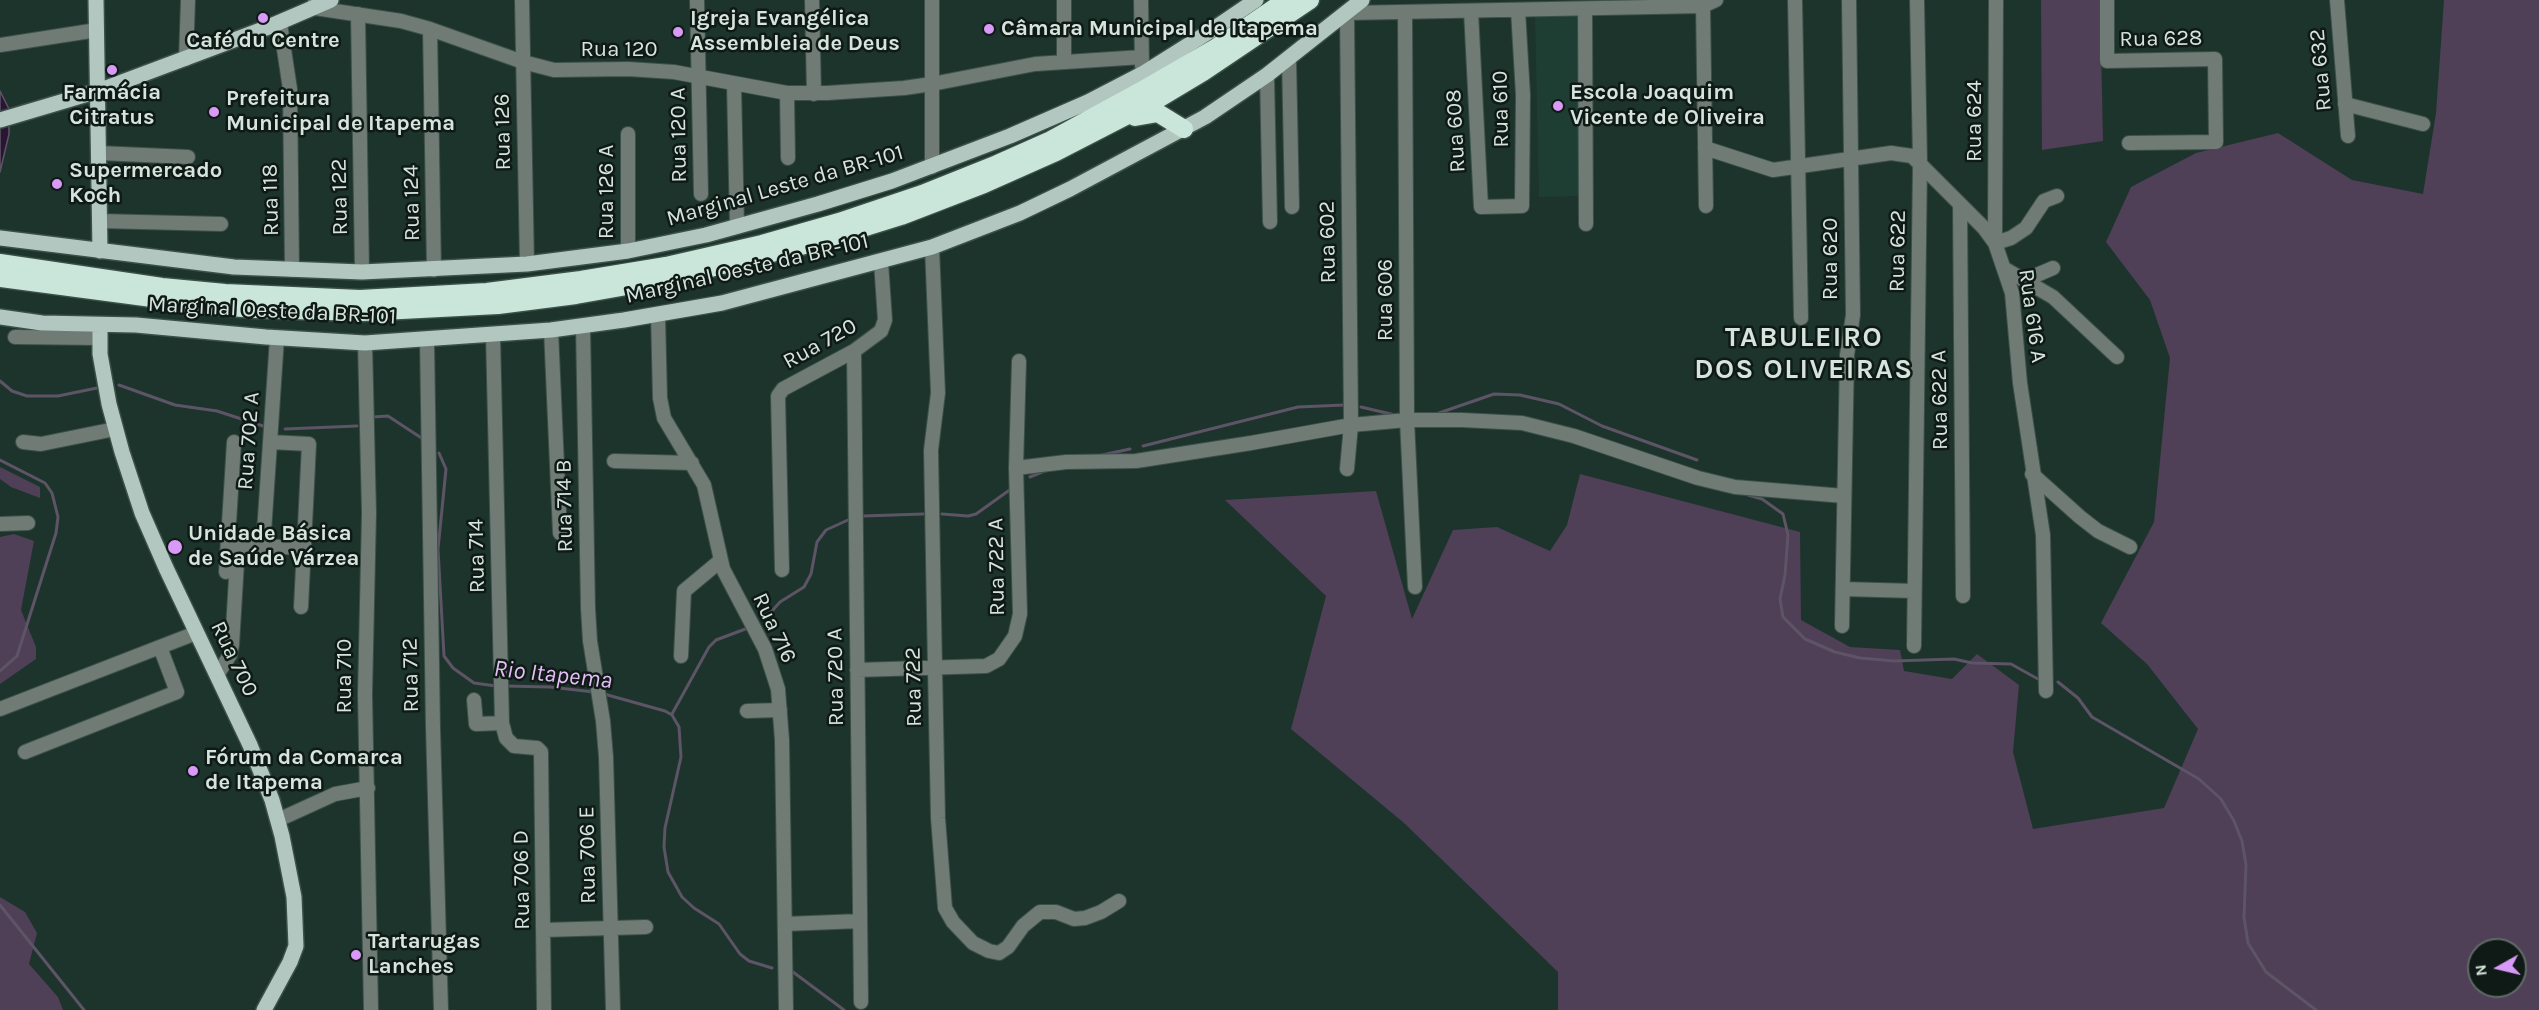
<!DOCTYPE html>
<html>
<head>
<meta charset="utf-8">
<style>
	body { margin:0 }
	#map { position:relative; width:2539px; height:1010px; overflow:hidden; background:#1d342c; font-family:Karla,sans-serif }
	canvas { display:block }
	.north { position:absolute; left:2467px; top:938px; width:60px; height:60px; box-sizing:border-box; background:#0f1915; border:2px solid #5f6a65; border-radius:50%; rotate:262deg; font-size:16px; font-weight:700; line-height:24px; text-align:center; color:#d6e4de }
	.north::after { content:''; display:block; margin:auto; width:21px; height:27px; background:#d99af7; clip-path:polygon(50% 0,100% 100%,50% 72%,0 100%) }
</style>
</head>
<body>
<div id="map">
<canvas width="2539" height="1010"></canvas>
<div class="north">N</div>
</div>
<script>
const context = document.querySelector('canvas').getContext('2d');
context.lineJoin = 'round';
function fillPath(path, color) {
  context.fillStyle = color;
  context.fill(path, 'evenodd');
}
function shape(rows) {
  const path = new Path2D();
  for (const r of rows) {
    path.moveTo(r[0], r[1]);
    for (let i = 2; i < r.length; i += 2) path.lineTo(r[i], r[i + 1]);
  }
  return path;
}
function trace(path, color, width, dash) {
  context.strokeStyle = color;
  context.lineWidth = width;
  context.lineCap = dash ? 'butt' : 'round';
  context.setLineDash(dash || []);
  context.stroke(path);
}
function label(font, color, halo, rows, align = 'center') {
  context.font = font + ' Karla,sans-serif';
  context.lineWidth = 5;
  context.setLineDash([]);
  context.textBaseline = 'middle';
  context.strokeStyle = halo;
  context.fillStyle = color;
  for (const [text, x, y, turn = 0] of rows) {
    context.save();
    context.translate(x, y);
    context.rotate((+turn || 0) * Math.PI / 180);
    context.textAlign = isNaN(turn) ? turn : align;
    if (halo) context.strokeText(text, 0, 0);
    context.fillText(text, 0, 0);
    context.restore();
  }
}
fillPath(shape([
	[1577,14,1581,196,1539,197,1535,15]
]), '#1f3e33');
fillPath(shape([
	[2041,0,2100,0,2103,141,2042,150],
	[2444,0,2539,0,2539,1010,1558,1010,1558,972,1404,823,1291,729,1326,596,1225,500,1376,491,1412,619,1453,530,1497,527,1550,551,1567,525,1580,474,1800,532,1801,620,1850,647,1900,650,1904,671,1952,679,1977,654,2019,685,2013,752,2033,829,2164,808,2198,729,2147,664,2101,623,2154,522,2170,358,2150,300,2106,242,2131,187,2196,153,2278,133,2352,180,2423,194,2436,113],
	[2479,950,2515,950,2515,986,2479,986],
	[0,467,40,487,40,498,11,487,0,479],
	[14,534,34,541,21,610,36,647,36,659,0,684,0,537],
	[0,897,25,912,37,933,29,964,58,997,63,1010,0,1010]
]), '#4f3f57');
const water = shape([
	[0,91,9,109,9,134,0,172,0,91]
]);
fillPath(water, '#291632');
trace(water, '#5d5466', 1.5);
trace(shape([
	[0,381,12,391,27,396,58,396,97,388],
	[119,385,175,405,217,411,266,427],
	[1361,407,1395,415],
	[1436,414,1494,394,1520,395,1559,404,1602,426,1697,460],
	[372,417,388,416,423,439],
	[285,429,357,426],
	[1143,446,1298,407,1344,405],
	[439,453,446,469,438,549,444,656,453,668,474,683,496,686],
	[1102,455,1130,449],
	[0,460,45,483,52,493,58,517,56,533,17,656,0,671],
	[1030,477,1047,470],
	[1748,495,1762,499,1783,514,1788,535,1785,575,1780,599,1783,617,1805,639,1835,652,1860,658,1894,661,1954,659,1972,663,2011,664,2038,679],
	[942,514,968,516,976,514,1011,489],
	[863,516,923,514],
	[764,620,780,602,804,587,811,574,817,542,826,530,848,520],
	[2058,682,2078,698,2092,717,2199,779,2221,799,2234,821,2242,841,2246,865,2244,917,2248,943,2266,972,2316,1010],
	[505,686,550,687,594,692],
	[604,694,665,711,672,715,679,727,681,757,665,828,664,847,668,872,682,897,694,908,719,924,740,954,749,961,772,968],
	[672,714,709,647,716,640,748,628],
	[0,905,84,1010],
	[793,972,844,1010]
]), '#5d5466', 3);
const minor = shape([
	[522,0,527,264],
	[697,0,701,194],
	[812,0,814,94],
	[932,0,932,167],
	[1064,0,1064,61],
	[1141,0,1142,66],
	[1795,0,1801,318],
	[1996,0,1995,243,2011,238,2026,228,2044,201,2057,196],
	[2107,0,2107,61,2215,59,2216,142,2129,143],
	[2337,0,2348,136],
	[315,2,315,8,401,21,430,29,523,62,554,70,628,69,674,72,787,93,827,93,904,88,932,84,1035,64,1142,57],
	[1703,6,1706,206],
	[1585,9,1586,224],
	[1471,11,1481,207,1522,206,1523,95,1518,10],
	[1405,13,1407,420,1415,587],
	[358,14,362,272],
	[280,23,290,89,292,270],
	[430,29,434,270],
	[0,45,97,30],
	[1289,58,1292,207],
	[186,59,188,0],
	[1267,75,1270,222],
	[734,84,737,227],
	[787,93,788,158],
	[2345,104,2423,124],
	[1705,148,1773,170,1891,153,1912,156,1984,228,1995,243,2012,293,2020,383,2043,535,2046,691],
	[99,153,188,157],
	[1960,204,1963,596],
	[100,221,221,224],
	[932,247,938,393,931,450,935,669,938,818,945,908,953,922,973,943,989,951,999,953,1008,947,1023,926,1040,912,1056,912,1074,919,1085,918,1101,912,1119,901],
	[628,251,628,134],
	[2005,269,2053,297,2117,357],
	[2025,280,2053,268],
	[658,315,660,398,664,418,704,485,723,569,765,649,778,689,782,740,786,1010],
	[583,326,588,608,590,641,603,721,606,757,613,1010],
	[551,330,560,533],
	[493,335,502,723,506,738,514,746,537,748,541,752,544,1010],
	[15,337,99,338],
	[427,340,433,728,441,1010],
	[365,343,369,513,365,694,371,1010],
	[854,351,861,1002],
	[23,442,41,444,115,429],
	[270,442,309,444,301,607],
	[614,461,692,463],
	[1016,468,1066,462,1136,461,1251,443,1351,425,1407,420,1462,420,1522,423,1574,436,1698,478,1735,487,1844,496],
	[1347,469,1351,425,1347,13,1703,6,1716,0],
	[2032,474,2080,517,2098,531,2130,547],
	[0,524,28,523],
	[263,547,277,338],
	[782,570,778,396,783,389,854,351,881,331,885,320,881,262],
	[226,572,234,442],
	[1843,589,1914,591],
	[1842,626,1847,355,1853,315,1849,0],
	[1914,646,1920,162,1917,0],
	[681,656,684,591,720,561],
	[857,670,986,666,999,659,1015,636,1020,614,1016,468,1019,361],
	[217,675,230,655,232,645,238,545,304,548],
	[474,700,476,724,502,723],
	[0,709,196,633],
	[747,711,780,710],
	[25,752,177,692,160,647],
	[278,820,335,794,368,788],
	[785,924,860,921],
	[544,930,646,927]
]);
const major = shape([
	[96,0,100,251],
	[0,120,98,91,266,28,331,0],
	[0,238,234,267,362,272,527,264,628,251,706,235,818,204,892,181,1010,136,1088,102,1142,74,1212,30,1256,0],
	[0,317,42,323,136,325,266,337,365,343,551,330,624,320,722,303,932,247,1020,213,1070,189,1205,117,1267,75,1362,0],
	[100,325,100,354,109,404,122,452,142,513,166,568,250,745,272,800,282,836,294,897,296,946,290,962,264,1010]
]);
const highway = shape([
	[1135,117,1158,113,1184,129],
	[0,263,162,287,225,293,360,299,487,292,581,280,666,266,762,244,839,222,922,194,997,164,1051,140,1141,91,1217,47,1286,0],
	[0,278,205,305,255,309,363,312,498,305,576,295,661,280,821,241,901,216,984,184,1056,152,1153,102,1203,72,1310,0]
]);
trace(minor, '#3b5048', 16);
trace(major, '#3b5048', 18);
trace(highway, '#3b5048', 21);
trace(minor, '#707b76', 14);
trace(major, '#b1c7bf', 15);
trace(highway, '#cae6db', 18);
for (const [x, y, r, color] of [
	[263,18,6,"#d99af7"],
	[989,29,6,"#d99af7"],
	[678,32,6,"#d99af7"],
	[112,70,6,"#d99af7"],
	[1558,106,6,"#d99af7"],
	[214,112,6,"#d99af7"],
	[57,184,6,"#d99af7"],
	[175,547,8,"#d99af7"],
	[193,771,6,"#d99af7"],
	[356,955,6,"#d99af7"]
]) {
  const dot = new Path2D();
  dot.arc(x, y, r, 0, 2 * Math.PI);
  context.fillStyle = color;
  context.fill(dot);
  trace(dot, '#0f1915', 2);
}
label('bold 22px', '#d6e4de', '#0f1915', [
	["Igreja Evangélica",690,19],
	["Assembleia de Deus",690,44],
	["Câmara Municipal de Itapema",1001,29],
	["Café du Centre",263,41,"center"],
	["Farmácia",112,93,"center"],
	["Citratus",112,118,"center"],
	["Escola Joaquim",1570,93],
	["Vicente de Oliveira",1570,118],
	["Prefeitura",226,99],
	["Municipal de Itapema",226,124],
	["Supermercado",69,171],
	["Koch",69,196],
	["Unidade Básica",188,534],
	["de Saúde Várzea",188,559],
	["Fórum da Comarca",205,758],
	["de Itapema",205,783],
	["Tartarugas",368,942],
	["Lanches",368,967]
], 'left');
label('22px', '#d6e4de', '#0f1915', [
	["Rua 628",2161,39,-1],
	["Rua 120",619,50],
	["Rua 632",2321,70,-95],
	["Rua 610",1501,109,-91],
	["Rua 624",1975,121,-90],
	["Rua 608",1456,131,-93],
	["Rua 126",503,132,-91],
	["Rua 120 A",679,135,-91],
	["Marginal Leste da BR-101",785,186,-16],
	["Rua 126 A",607,192,-90],
	["Rua 122",340,197,-91],
	["Rua 118",271,200,-91],
	["Rua 124",412,203,-91],
	["Rua 602",1328,242,-91],
	["Rua 622",1898,251,-89],
	["Rua 620",1831,259,-90],
	["Marginal Oeste da BR-101",747,269,-13],
	["Rua 606",1386,300,-90],
	["Marginal Oeste da BR-101",272,311,3],
	["Rua 616 A",2032,316,82],
	["Rua 720",820,344,-29],
	["Rua 622 A",1940,400,-91],
	["Rua 702 A",249,441,-86],
	["Rua 714 B",565,506,-91],
	["Rua 714",477,556,-91],
	["Rua 722 A",997,567,-91],
	["Rua 716",774,628,65],
	["Rua 700",234,659,64],
	["Rua 712",411,675,-91],
	["Rua 710",345,676,-90],
	["Rua 720 A",836,677,-91],
	["Rua 722",914,687,-91],
	["Rua 706 E",588,855,-91],
	["Rua 706 D",522,880,-91]
]);
label('italic 24px', '#e5bff7', '#0f1915', [
	["Rio Itapema",553,675,6]
]);
context.letterSpacing = '1.5px';
label('bold 28px', '#d6e4de', '#0f1915', [
	["TABULEIRO",1804,338],
	["DOS OLIVEIRAS",1804,370]
]);
context.letterSpacing = '0px';
</script>
</body>
</html>
